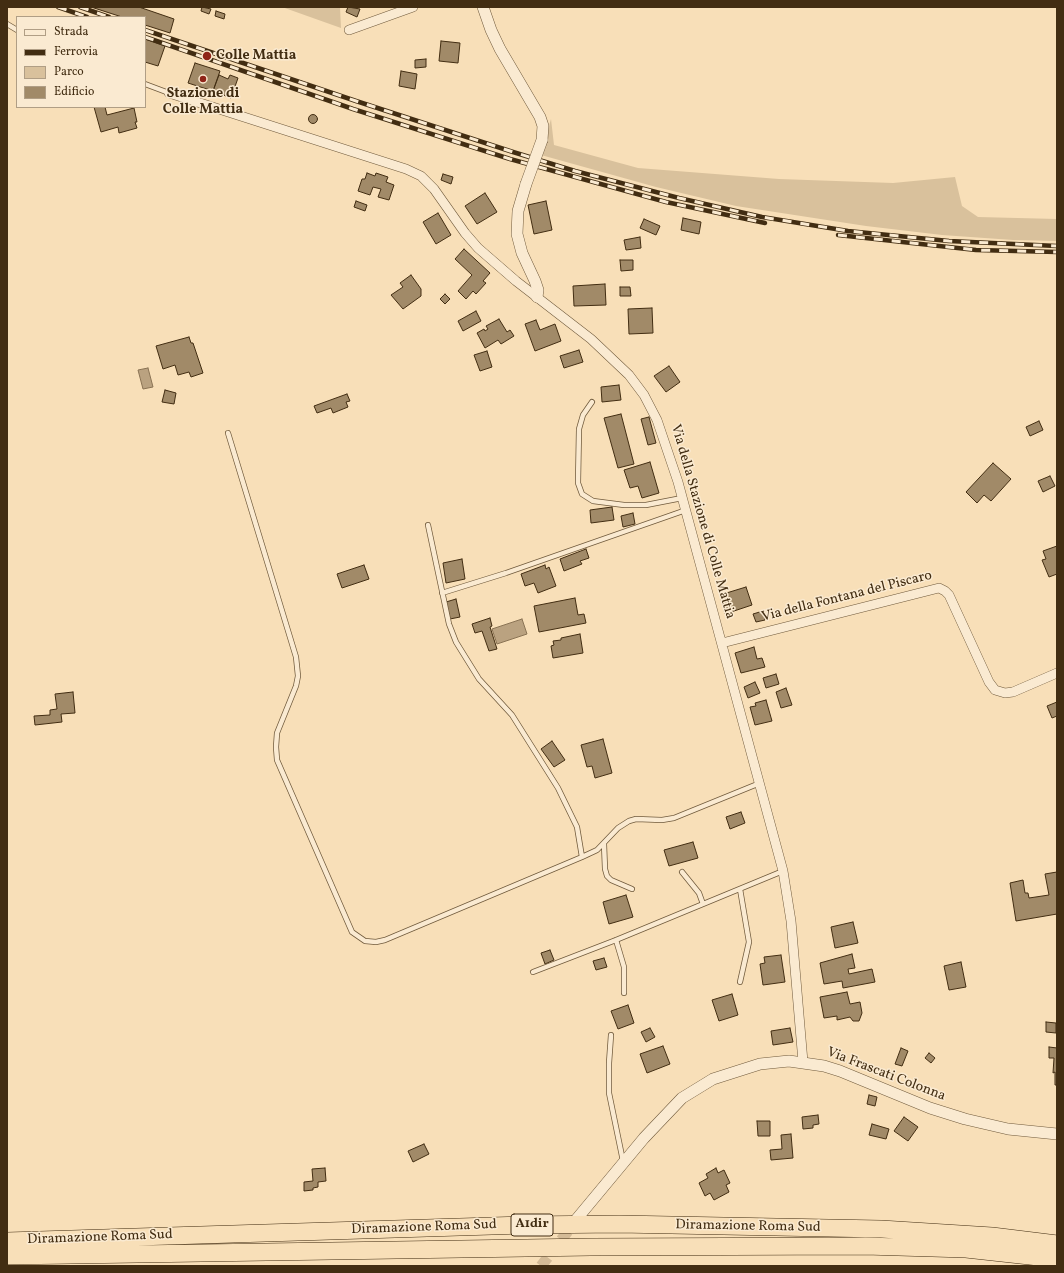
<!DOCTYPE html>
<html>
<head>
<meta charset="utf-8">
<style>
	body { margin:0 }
	#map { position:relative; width:1064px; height:1273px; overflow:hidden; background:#f8dfb8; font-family:Vollkorn,serif }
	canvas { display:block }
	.frame { position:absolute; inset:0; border:8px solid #422d12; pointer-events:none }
	.legend { position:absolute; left:16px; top:16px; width:130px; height:92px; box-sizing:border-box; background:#faead1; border:1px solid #b09e85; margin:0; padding:5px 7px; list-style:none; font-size:12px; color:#422d12 }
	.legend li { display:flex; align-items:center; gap:8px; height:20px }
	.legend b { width:20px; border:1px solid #b09e85 }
</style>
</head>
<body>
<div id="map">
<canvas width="1064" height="1273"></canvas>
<div class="frame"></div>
<ul class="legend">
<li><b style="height:5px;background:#faead1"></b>Strada</li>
<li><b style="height:5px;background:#422d12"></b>Ferrovia</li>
<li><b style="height:11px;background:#d9c19c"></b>Parco</li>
<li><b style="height:11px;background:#a18a68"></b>Edificio</li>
</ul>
</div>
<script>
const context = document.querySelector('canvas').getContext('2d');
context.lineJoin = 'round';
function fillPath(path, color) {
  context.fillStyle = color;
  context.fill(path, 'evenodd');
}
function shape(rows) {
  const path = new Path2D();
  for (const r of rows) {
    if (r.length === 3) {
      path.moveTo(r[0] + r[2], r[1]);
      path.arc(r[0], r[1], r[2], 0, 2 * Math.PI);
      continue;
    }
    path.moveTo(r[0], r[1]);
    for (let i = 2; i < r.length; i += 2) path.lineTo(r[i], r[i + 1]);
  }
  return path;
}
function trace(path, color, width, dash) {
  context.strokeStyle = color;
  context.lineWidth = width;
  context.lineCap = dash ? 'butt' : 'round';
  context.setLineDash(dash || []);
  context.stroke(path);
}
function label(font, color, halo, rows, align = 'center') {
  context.font = font + ' Vollkorn,serif';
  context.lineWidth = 3;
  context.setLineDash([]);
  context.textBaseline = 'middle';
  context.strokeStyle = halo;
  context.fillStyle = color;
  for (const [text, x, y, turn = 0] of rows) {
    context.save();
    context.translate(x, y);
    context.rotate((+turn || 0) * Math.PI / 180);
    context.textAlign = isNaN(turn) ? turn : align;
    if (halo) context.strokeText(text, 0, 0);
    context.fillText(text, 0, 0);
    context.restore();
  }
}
fillPath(shape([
	[282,7,340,7,341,28],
	[551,119,554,145,638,168,779,179,893,183,955,177,962,206,978,217,1057,219,1057,241,1013,240,942,235,866,226,736,206,656,187,541,155]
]), '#d9c19c');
const water = shape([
	[148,368,153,387,143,389,138,370,148,368],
	[522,619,527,634,497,644,492,629,522,619]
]);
fillPath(water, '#baa280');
trace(water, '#8a7354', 1);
const building = shape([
	[91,7,139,7,174,19,170,33,145,25,145,17,122,17,91,7],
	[202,7,211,9,209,14,201,11,202,7],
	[348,7,360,9,357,17,346,12,348,7],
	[216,11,225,14,224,19,215,16,216,11],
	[145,39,165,46,158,66,145,62,145,39],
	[441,41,460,43,458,63,439,61,441,41],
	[426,59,426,67,415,68,415,60,426,59],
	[195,63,220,71,213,91,188,83,195,63],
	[401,71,417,74,415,89,399,86,401,71],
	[219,75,228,79,230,75,238,78,231,98,213,91,219,75],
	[94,107,105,107,107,115,134,108,137,122,135,122,137,128,119,133,118,127,101,132,94,107],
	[313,119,4.5],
	[367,173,375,176,376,173,388,177,386,182,394,185,389,200,378,197,381,189,373,187,370,195,358,191,362,179,365,179,367,173],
	[443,174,453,177,451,184,441,180,443,174],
	[485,193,497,212,477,224,465,206,485,193],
	[356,201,367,205,365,211,354,207,356,201],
	[546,201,552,230,534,234,528,205,546,201],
	[438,213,451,235,436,244,423,222,438,213],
	[683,218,701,222,699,234,681,230,683,218],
	[644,219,660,226,656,235,640,228,644,219],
	[640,237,641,248,626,250,624,240,640,237],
	[464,249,490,273,483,281,486,283,476,294,473,291,466,299,458,291,472,275,455,259,464,249],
	[620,260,633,260,633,270,621,271,620,260],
	[411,275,421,289,421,296,403,309,391,295,403,287,400,283,411,275],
	[605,284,606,305,574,306,573,286,605,284],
	[620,287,630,287,631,296,620,296,620,287],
	[445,294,450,299,445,304,440,299,445,294],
	[652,308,653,333,629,334,628,309,652,308],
	[476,311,481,321,463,331,458,321,476,311],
	[499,319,507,332,510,330,514,336,501,344,498,340,485,348,477,333,484,329,485,331,488,329,486,326,499,319],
	[536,320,540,330,555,324,561,341,535,351,525,324,536,320],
	[189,337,191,343,193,343,203,373,191,377,189,372,178,375,175,365,163,369,156,346,189,337],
	[579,350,583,362,564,368,560,356,579,350],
	[487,351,492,367,480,371,474,355,487,351],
	[669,366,680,382,666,392,654,376,669,366],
	[619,385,621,400,602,402,601,387,619,385],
	[165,390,176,393,174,404,162,402,165,390],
	[347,394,350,401,346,402,348,407,333,413,331,408,317,413,314,406,347,394],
	[621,414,634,464,618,468,604,418,621,414],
	[649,417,656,443,648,445,641,419,649,417],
	[1039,421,1043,430,1030,436,1026,427,1039,421],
	[650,462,659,493,642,498,638,486,630,488,624,470,650,462],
	[993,463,1011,479,991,501,984,495,977,503,966,492,993,463],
	[1050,476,1055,486,1043,492,1038,481,1050,476],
	[612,507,614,520,591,523,590,510,612,507],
	[633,513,635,524,623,527,621,516,633,513],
	[1057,546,1057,574,1049,577,1042,560,1046,559,1043,551,1057,546],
	[586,549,589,558,580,561,582,564,564,571,560,559,586,549],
	[462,559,465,579,446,583,443,563,462,559],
	[364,565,369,579,342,588,337,574,364,565],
	[545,565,546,569,549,567,556,586,538,593,534,583,525,586,521,574,545,565],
	[746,587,752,605,725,614,720,595,746,587],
	[575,598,578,615,584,614,586,623,539,632,534,606,575,598],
	[456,599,460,617,450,619,446,602,456,599],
	[763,611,765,620,756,622,753,614,763,611],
	[490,618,492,626,490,627,497,649,489,651,482,631,475,633,472,624,490,618],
	[580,634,583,653,553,658,551,646,554,645,553,641,561,640,561,638,580,634],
	[754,647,757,659,762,658,765,667,741,673,735,653,754,647],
	[776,674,779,684,766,688,763,678,776,674],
	[755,682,760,693,748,698,744,687,755,682],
	[786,688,792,705,781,708,776,692,786,688],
	[73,692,75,713,61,714,62,722,35,725,34,716,50,715,50,710,57,709,55,694,73,692],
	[766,700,772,721,755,725,750,707,756,706,755,703,766,700],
	[1057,702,1057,716,1052,718,1047,706,1057,702],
	[603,739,612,773,595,778,592,766,587,767,581,745,603,739],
	[552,741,565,760,554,767,541,749,552,741],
	[741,812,745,823,730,829,726,817,741,812],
	[693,842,698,858,669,866,664,850,693,842],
	[1057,872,1057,914,1016,921,1010,883,1023,880,1025,893,1028,893,1029,898,1049,895,1045,874,1057,872],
	[626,895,633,917,609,924,603,902,626,895],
	[853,922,858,943,835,948,831,927,853,922],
	[550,950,554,960,545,964,541,953,550,950],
	[852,954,855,968,848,969,849,974,872,969,875,982,843,988,842,981,824,984,820,963,852,954],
	[781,955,785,982,763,985,760,964,765,963,764,957,781,955],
	[604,958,607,967,596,970,593,961,604,958],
	[961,962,966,987,949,990,944,966,961,962],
	[847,992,850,1004,860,1002,862,1013,859,1021,853,1021,850,1017,837,1020,837,1016,824,1018,820,997,847,992],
	[732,994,738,1015,719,1021,712,1000,732,994],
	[628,1005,634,1023,618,1029,611,1011,628,1005],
	[1046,1022,1056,1023,1056,1033,1046,1032,1046,1022],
	[650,1028,655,1037,646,1042,641,1032,650,1028],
	[790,1028,793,1042,773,1045,771,1031,790,1028],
	[663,1046,670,1064,647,1073,640,1054,663,1046],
	[1049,1047,1057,1048,1057,1085,1055,1085,1055,1072,1053,1073,1054,1058,1049,1058,1049,1047],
	[901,1048,908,1051,902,1066,895,1064,901,1048],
	[929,1053,935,1058,931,1063,925,1058,929,1053],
	[869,1095,877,1097,875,1106,867,1104,869,1095],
	[818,1115,819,1124,813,1125,813,1128,803,1129,802,1117,818,1115],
	[904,1117,918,1127,908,1141,894,1131,904,1117],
	[757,1121,770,1121,770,1136,758,1136,757,1121],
	[872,1124,889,1129,886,1139,869,1135,872,1124],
	[791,1134,793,1158,771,1160,770,1150,782,1149,781,1135,791,1134],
	[424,1144,429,1154,413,1162,408,1151,424,1144],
	[325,1168,326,1181,318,1182,318,1187,313,1188,313,1190,304,1191,304,1182,313,1181,312,1169,325,1168],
	[716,1168,718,1173,724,1170,730,1183,726,1185,729,1192,714,1200,710,1193,705,1196,699,1183,708,1178,706,1174,716,1168]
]);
fillPath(building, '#a18a68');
trace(building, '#422d12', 1);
trace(shape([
	[541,1266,575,1222]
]), '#d4bb97', 11, [11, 5.5]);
const service = shape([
	[7,24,17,30],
	[145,84,169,93],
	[592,402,583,415,579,429,578,483,582,494,593,501,624,505,646,505,682,498],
	[228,433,296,657,298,676,296,686,277,733,276,747,277,760,352,932,365,941,376,942,385,940,582,857],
	[428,525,449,624,456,642,479,679,512,715,558,788,577,827,582,857,597,850,618,828,629,821,636,819,662,820,674,818,760,783],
	[442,593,506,573,686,510],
	[604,844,605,869,607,876,611,880,632,889],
	[682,872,699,893,703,904],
	[740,889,749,942,740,982],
	[616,940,624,967,624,993],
	[533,972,616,940,783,871],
	[611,1035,609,1063,609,1093,623,1161]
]);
const minor = shape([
	[349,30,413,7],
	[169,93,406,169,421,176,434,189,465,233,478,248,516,281,591,339,629,375,644,395,657,420,678,482,783,871,791,921,803,1062],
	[722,643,939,588,945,591,949,595,989,682,995,690,1005,693,1013,692,1057,673]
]);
const tertiary = shape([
	[483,7,491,30,500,49,540,117,543,126,542,140],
	[526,184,518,211,517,234,522,253,535,281,538,290,537,297],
	[575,1221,644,1138,682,1098,713,1079,760,1064,789,1061,824,1066,840,1071,930,1108,965,1119,1008,1129,1057,1134]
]);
const motorway = shape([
	[7,1241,524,1225,619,1224,881,1229,992,1236,1057,1244],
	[7,1256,591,1247,865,1246,966,1249,1057,1259]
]);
trace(service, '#705a3c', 6);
trace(minor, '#705a3c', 10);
trace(tertiary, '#705a3c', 12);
trace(motorway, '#422d12', 18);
trace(service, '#faead1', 4.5);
trace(minor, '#faead1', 9);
trace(tertiary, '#faead1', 11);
trace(motorway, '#f8dfb8', 17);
const rail = shape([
	[58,7,87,17],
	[80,7,109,17],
	[145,30,356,101,513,152,575,171,679,198,762,217,848,231,949,241,1057,246],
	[145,37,353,109,510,159,666,202,765,223],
	[838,235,976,250,1057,252]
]);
trace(rail, '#422d12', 4.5);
trace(rail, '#faead1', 3, [9]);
const tertiaryBridge = shape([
	[526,184,542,140]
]);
trace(tertiaryBridge, '#705a3c', 12, []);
trace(tertiaryBridge, '#faead1', 11);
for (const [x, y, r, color] of [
	[207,56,5,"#8f2418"],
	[203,79,4,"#8f2418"]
]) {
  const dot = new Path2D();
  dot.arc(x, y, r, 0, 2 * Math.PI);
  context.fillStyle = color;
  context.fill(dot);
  trace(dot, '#faead1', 1.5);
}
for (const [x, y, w] of [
	[532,1225,42]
]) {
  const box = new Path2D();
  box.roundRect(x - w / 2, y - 11, w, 22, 3);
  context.fillStyle = '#faead1';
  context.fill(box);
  trace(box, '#422d12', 1);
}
label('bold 13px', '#422d12', null, [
	["A1dir",532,1225]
]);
label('bold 14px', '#422d12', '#faead1', [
	["Colle Mattia",216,56],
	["Stazione di",203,94,"center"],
	["Colle Mattia",203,110,"center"]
], 'left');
label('14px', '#422d12', '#faead1', [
	["Via della Stazione di Colle Mattia",702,522,74],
	["Via della Fontana del Piscaro",847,597,-14],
	["Via Frascati Colonna",886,1075,21],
	["Diramazione Roma Sud",748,1227,1],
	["Diramazione Roma Sud",424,1228,-2],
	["Diramazione Roma Sud",100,1238,-2]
]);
</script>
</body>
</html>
